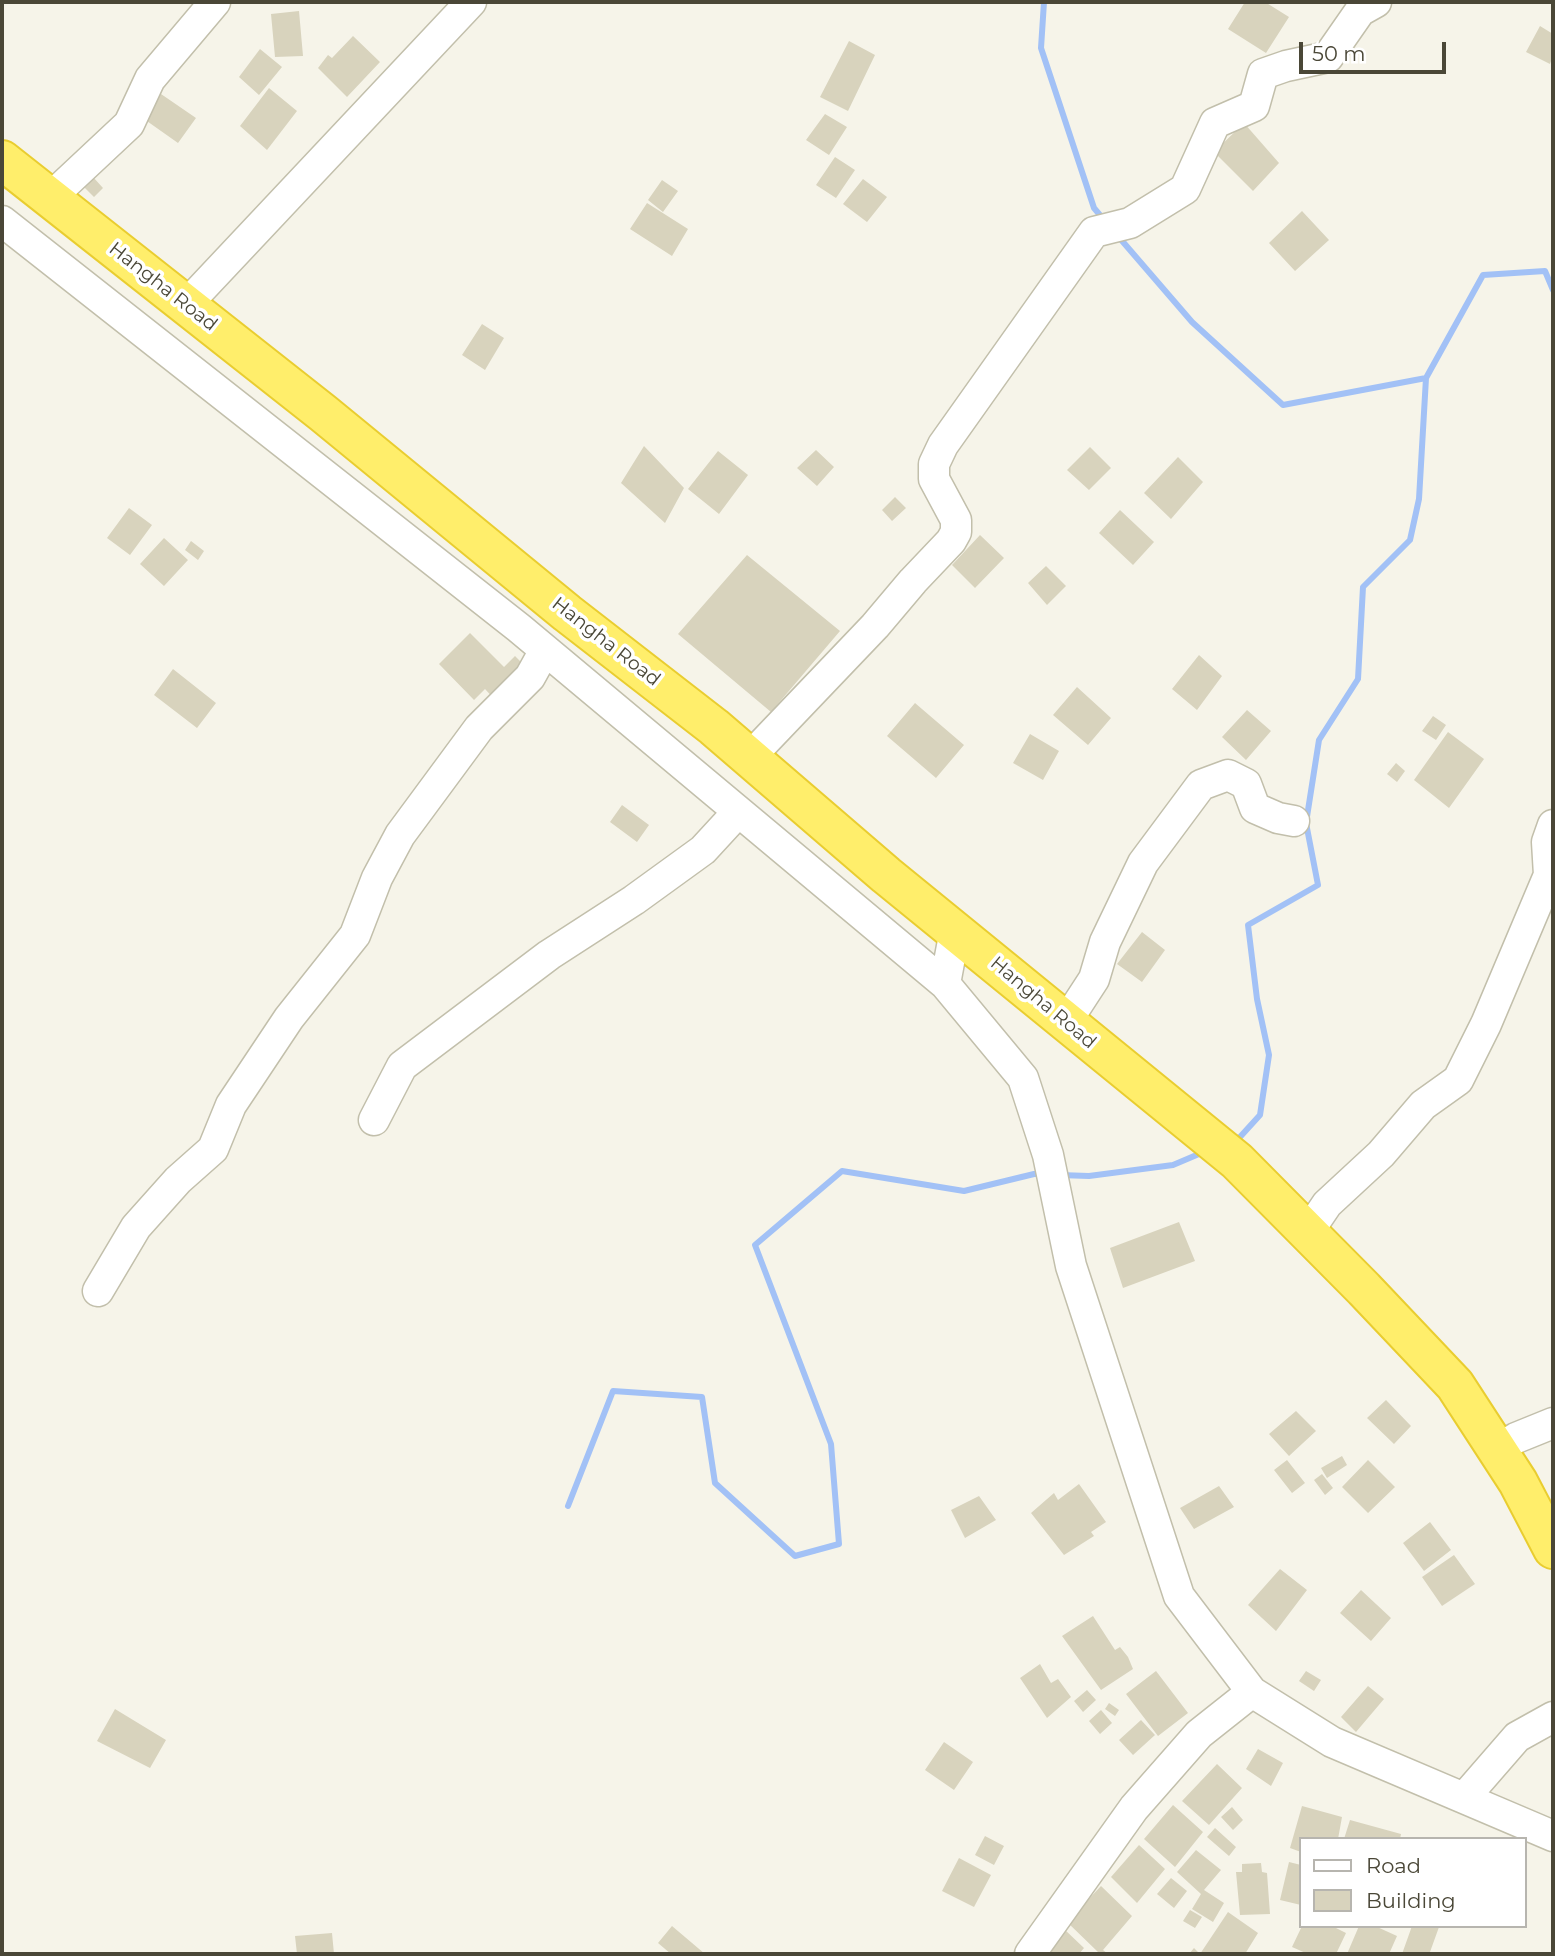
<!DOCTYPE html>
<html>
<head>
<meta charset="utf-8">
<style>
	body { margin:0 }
	#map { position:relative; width:1555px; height:1956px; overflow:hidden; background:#f6f4e9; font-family:Montserrat,sans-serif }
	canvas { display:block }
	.frame { position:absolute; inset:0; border:4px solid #4a4737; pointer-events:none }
	.legend { position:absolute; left:1299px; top:1837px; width:228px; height:91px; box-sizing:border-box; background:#fff; border:2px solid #b7b5af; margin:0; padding:9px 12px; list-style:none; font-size:21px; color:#4a4737 }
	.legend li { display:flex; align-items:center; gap:14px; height:35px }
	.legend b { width:35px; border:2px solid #b7b5af }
	.scale { position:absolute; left:1299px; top:42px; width:147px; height:32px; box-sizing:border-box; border:4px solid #4a4737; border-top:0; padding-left:9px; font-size:21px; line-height:24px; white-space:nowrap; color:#4a4737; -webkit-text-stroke:5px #fff; paint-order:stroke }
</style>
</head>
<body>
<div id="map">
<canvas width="1555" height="1956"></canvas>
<div class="frame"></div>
<ul class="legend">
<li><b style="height:9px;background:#fff"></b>Road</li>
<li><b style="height:19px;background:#d8d3bd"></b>Building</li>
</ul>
<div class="scale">50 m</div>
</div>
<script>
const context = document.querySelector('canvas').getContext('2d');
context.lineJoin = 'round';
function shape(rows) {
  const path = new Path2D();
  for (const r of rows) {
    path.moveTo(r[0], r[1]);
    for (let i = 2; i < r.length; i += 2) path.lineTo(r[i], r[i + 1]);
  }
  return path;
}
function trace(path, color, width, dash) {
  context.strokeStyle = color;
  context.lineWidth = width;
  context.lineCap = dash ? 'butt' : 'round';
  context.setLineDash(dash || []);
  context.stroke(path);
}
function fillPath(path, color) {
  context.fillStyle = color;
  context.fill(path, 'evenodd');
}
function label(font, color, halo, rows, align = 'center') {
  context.font = font + ' Montserrat,sans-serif';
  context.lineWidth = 7;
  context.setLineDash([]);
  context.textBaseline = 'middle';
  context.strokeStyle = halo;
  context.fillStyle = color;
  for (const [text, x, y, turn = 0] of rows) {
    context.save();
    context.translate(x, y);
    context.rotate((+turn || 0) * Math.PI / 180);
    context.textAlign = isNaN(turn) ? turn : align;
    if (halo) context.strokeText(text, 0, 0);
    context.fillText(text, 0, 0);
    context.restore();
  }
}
trace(shape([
	[1044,2,1041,48,1094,208,1105,221],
	[1117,235,1192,322,1283,405,1426,378],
	[1232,1141,1240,1137,1260,1115,1269,1055,1257,999,1248,925,1318,885,1306,823,1319,740,1358,679,1363,587,1410,540,1419,499,1426,378,1483,275,1545,271,1553,290],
	[1059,1175,1089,1176,1173,1165,1206,1151],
	[568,1506,613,1391,702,1397,715,1483,795,1556,839,1544,831,1444,755,1245,842,1171,964,1191,1034,1174,1045,1174]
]), '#a2c1f6', 6);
fillPath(shape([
	[1245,2,1265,2,1289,17,1266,53,1228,29],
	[299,11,303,56,275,57,271,14],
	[1540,26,1553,34,1553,55,1550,64,1526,52],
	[353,36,380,62,347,97,318,68,328,55,332,58],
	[849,41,875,55,848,111,820,97],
	[260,49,282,67,259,95,239,77],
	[269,88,297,111,267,150,240,126],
	[161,94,196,118,178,143,144,119],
	[825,114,847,127,829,155,806,140],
	[1244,123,1279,163,1253,191,1214,152],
	[835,157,855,170,836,198,816,185],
	[93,177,103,188,94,197,83,186],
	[863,179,887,197,867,222,843,204],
	[662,180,678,191,663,212,648,200],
	[647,203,688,229,672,256,630,229],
	[1302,211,1329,240,1295,271,1269,243],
	[482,324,504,338,485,370,462,355],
	[644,446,684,488,665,523,621,483],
	[1090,447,1111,468,1089,490,1067,470],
	[816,450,834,467,817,486,797,468],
	[718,451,748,475,719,514,688,489],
	[1178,457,1203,482,1171,519,1144,493],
	[895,497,906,508,892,521,882,510],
	[129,508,152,525,130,555,107,538],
	[1120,510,1154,542,1133,565,1099,533],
	[980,535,1004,558,975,588,952,565],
	[164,538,188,560,164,586,140,564],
	[191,541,204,551,198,560,185,550],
	[747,555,840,631,771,712,678,634],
	[1046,566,1066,586,1047,605,1028,583],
	[470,633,504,667,515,656,529,670,497,702,485,689,474,700,439,664],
	[1199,655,1222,676,1197,710,1172,689],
	[173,669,216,703,197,728,154,695],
	[1077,687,1111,718,1088,745,1053,715],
	[915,703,964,745,936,778,887,736],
	[1247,710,1271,731,1246,760,1222,737],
	[1433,716,1446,725,1436,740,1422,731],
	[1448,732,1484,759,1449,808,1414,780],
	[1030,734,1059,751,1043,780,1013,763],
	[1396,763,1405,771,1397,782,1387,774],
	[622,805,649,825,637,842,610,822],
	[1142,932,1165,950,1142,982,1117,964],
	[1179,1222,1195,1261,1123,1288,1110,1248],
	[1386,1400,1411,1426,1394,1444,1367,1418],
	[1296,1411,1316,1431,1289,1456,1269,1434],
	[1342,1456,1347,1465,1327,1478,1321,1468],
	[1287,1460,1305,1483,1292,1493,1274,1470],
	[1368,1460,1395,1487,1368,1513,1342,1487],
	[1322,1474,1333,1488,1325,1495,1314,1480],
	[1079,1484,1106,1522,1091,1532,1094,1536,1064,1555,1031,1513,1054,1493,1058,1500],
	[1219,1486,1234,1507,1194,1529,1180,1508],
	[979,1496,996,1520,965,1538,951,1510],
	[1430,1522,1451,1550,1424,1571,1403,1543],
	[1454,1555,1475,1584,1442,1606,1422,1577],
	[1280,1569,1307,1590,1276,1631,1248,1605],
	[1361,1590,1391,1618,1371,1641,1340,1613],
	[1093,1616,1115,1650,1120,1647,1128,1657,1133,1669,1101,1690,1062,1636],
	[1040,1664,1051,1683,1058,1679,1071,1697,1047,1718,1020,1678],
	[1156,1671,1188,1713,1158,1736,1126,1694],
	[1306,1671,1321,1680,1314,1691,1299,1681],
	[1368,1686,1384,1699,1356,1732,1341,1717],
	[1087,1690,1096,1700,1083,1712,1074,1701],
	[1109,1703,1119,1710,1115,1716,1105,1709],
	[115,1709,166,1740,150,1768,97,1741],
	[1101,1710,1112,1723,1100,1734,1089,1721],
	[1141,1720,1155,1735,1133,1755,1119,1740],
	[944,1742,973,1762,954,1790,925,1770],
	[1258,1749,1283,1763,1271,1786,1246,1769],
	[1217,1764,1242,1788,1209,1825,1182,1801],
	[1173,1805,1203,1832,1175,1867,1144,1839],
	[1302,1806,1342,1817,1338,1839,1301,1839,1301,1852,1290,1848],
	[1232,1807,1243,1820,1233,1830,1221,1817],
	[1350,1820,1401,1834,1400,1839,1344,1839],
	[1215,1828,1236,1847,1229,1856,1207,1837],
	[985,1836,1004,1846,994,1865,975,1855],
	[1139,1845,1165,1869,1137,1903,1111,1877],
	[1196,1850,1221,1870,1204,1890,1224,1903,1213,1922,1192,1909,1201,1894,1177,1872],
	[959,1858,991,1875,974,1907,942,1891],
	[1289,1862,1301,1865,1301,1905,1280,1900],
	[1261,1863,1262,1872,1267,1873,1270,1914,1240,1915,1236,1872,1242,1872,1242,1864],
	[1171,1878,1187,1891,1174,1908,1157,1894],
	[1101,1886,1132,1916,1103,1950,1108,1954,1096,1954,1098,1952,1067,1922],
	[1190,1910,1202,1917,1195,1928,1183,1921],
	[1228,1912,1258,1933,1245,1954,1189,1954,1194,1948,1200,1954],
	[672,1926,705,1954,671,1954,658,1943],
	[1302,1926,1332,1926,1346,1933,1336,1954,1308,1954,1292,1947],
	[1359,1926,1375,1926,1397,1936,1389,1954,1347,1954],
	[1412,1926,1439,1927,1430,1952,1436,1954,1402,1954],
	[1063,1928,1084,1948,1079,1954,1042,1954],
	[332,1933,334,1954,297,1954,295,1936]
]), '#d8d3bd');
const minor = shape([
	[50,198,129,124,150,79,215,2],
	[2,221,519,628,945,984],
	[186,305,471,2],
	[749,758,875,626,913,581,951,541,956,532,956,520,934,479,934,464,943,445,1094,232,1130,223,1185,189,1215,123,1254,106,1263,74,1286,66,1328,57,1360,11,1376,2],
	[955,930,945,984,1023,1078,1048,1155,1071,1266,1179,1596,1252,1692,1332,1742,1553,1836],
	[1066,1022,1094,979,1105,942,1143,863,1201,785,1228,775,1246,784,1255,808,1278,818,1294,821],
	[374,1120,402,1066,549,955,634,900,703,850,738,812],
	[1308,1232,1327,1204,1381,1154,1423,1105,1458,1080,1486,1024,1549,875,1547,842,1553,825],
	[98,1291,136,1227,178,1180,213,1149,231,1105,289,1018,355,935,377,878,400,835,479,728,530,677,545,650],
	[1496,1450,1516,1438,1553,1423],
	[1464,1798,1517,1737,1553,1717],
	[1030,1954,1134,1808,1199,1734,1252,1692]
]);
const highway = shape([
	[2,160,323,413,567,613,714,727,886,875,1237,1161,1364,1289,1455,1385,1518,1482,1553,1549]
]);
trace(minor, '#c2bfab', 33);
trace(highway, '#e9cd30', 42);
trace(minor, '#fff', 30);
trace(highway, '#ffee6b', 38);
label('19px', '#4a4737', '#fff', [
	["Hangha Road",163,287,38],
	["Hangha Road",606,642,38],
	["Hangha Road",1043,1003,40]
]);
</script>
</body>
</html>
